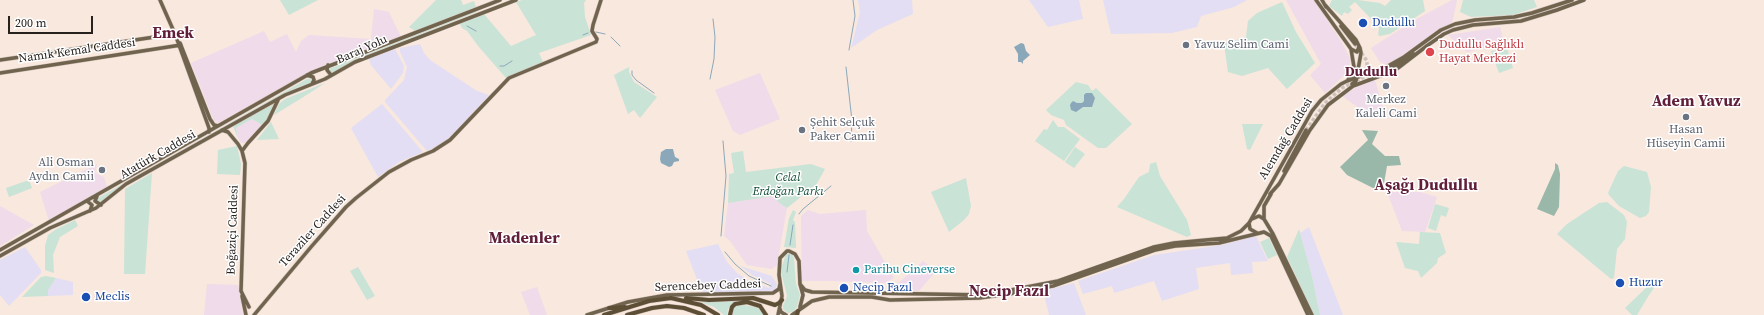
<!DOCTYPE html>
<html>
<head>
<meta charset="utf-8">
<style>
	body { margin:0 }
	#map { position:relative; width:1764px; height:315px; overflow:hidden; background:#f8e8de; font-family:"Source Serif 4",serif }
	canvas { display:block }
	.scale { position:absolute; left:8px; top:16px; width:85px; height:18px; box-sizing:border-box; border:2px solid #28221e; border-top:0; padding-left:5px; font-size:12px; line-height:14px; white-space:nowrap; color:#28221e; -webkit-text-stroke:3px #fff; paint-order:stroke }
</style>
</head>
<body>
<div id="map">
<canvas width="1764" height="315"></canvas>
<div class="scale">200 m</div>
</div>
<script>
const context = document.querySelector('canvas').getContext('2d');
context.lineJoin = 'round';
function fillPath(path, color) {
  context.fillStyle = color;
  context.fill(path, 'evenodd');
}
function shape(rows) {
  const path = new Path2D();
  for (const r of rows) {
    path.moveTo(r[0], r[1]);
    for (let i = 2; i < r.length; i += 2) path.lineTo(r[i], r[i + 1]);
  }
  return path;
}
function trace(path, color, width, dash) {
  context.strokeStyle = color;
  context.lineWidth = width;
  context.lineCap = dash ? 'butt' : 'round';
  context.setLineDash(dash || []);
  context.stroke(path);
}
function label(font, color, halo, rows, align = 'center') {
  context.font = font + ' "Source Serif 4",serif';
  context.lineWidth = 3;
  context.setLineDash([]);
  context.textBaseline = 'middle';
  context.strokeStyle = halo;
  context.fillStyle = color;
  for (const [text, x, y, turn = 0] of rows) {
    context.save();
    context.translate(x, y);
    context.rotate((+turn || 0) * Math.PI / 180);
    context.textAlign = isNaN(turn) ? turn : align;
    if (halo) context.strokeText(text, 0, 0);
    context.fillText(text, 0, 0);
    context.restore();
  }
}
fillPath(shape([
	[1286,0,1314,0,1341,41,1351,60,1348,72,1325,93,1310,75,1321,64],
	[1452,0,1457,0,1452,24,1392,63,1384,64,1380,62,1371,48,1415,20],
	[374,9,389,12,401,37,308,73,218,123,214,121,191,63,264,31,270,42,287,34,296,52,301,41,309,35,371,39],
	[1500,27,1504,43,1467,52,1448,35],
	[760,73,780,119,740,135,733,131,715,90],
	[1375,80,1385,114,1378,115,1366,113,1342,96,1357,87],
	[252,119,262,125,245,143,241,143,238,138,236,128],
	[97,164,95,173,104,177,107,187,49,221,40,192],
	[1387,192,1420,192,1437,197,1425,232,1402,231],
	[774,196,779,203,787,208,777,265,772,269,747,265,730,241,724,236,728,203],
	[0,206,34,225,0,246],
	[808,210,820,214,866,210,867,231,894,278,885,283,833,281,802,281,801,216],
	[923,261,936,271,919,291,899,292,895,286],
	[207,284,238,285,243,315,204,315],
	[537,287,547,315,530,315,521,292]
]), '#efdbea');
fillPath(shape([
	[858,0,912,0,913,14,877,30,851,48,860,12],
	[1029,0,1079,0,1083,19,1048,27],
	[1103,0,1247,0,1234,7,1201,16,1197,27,1172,33,1111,34],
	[420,44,424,53,430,60,477,91,489,95,464,124,444,142,427,151,385,102,385,100,404,80,407,67,400,52,400,48],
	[395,49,404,66,403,73,391,89,371,65,369,59],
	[382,104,423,152,399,162,378,177,351,128],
	[1309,227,1343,315,1320,315,1312,276,1300,233],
	[1256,236,1268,261,1252,262,1253,273,1231,275,1230,263,1196,268,1199,289,1162,301,1154,281,1114,293,1112,286,1083,294,1078,281,1154,255,1222,245],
	[718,244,727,262,737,273,749,281,769,288,771,284,752,275,740,266,772,276,777,284,776,289,770,293,702,292,686,251],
	[25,247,41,270,41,273,9,306,0,295,0,260],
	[56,278,73,282,73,295,48,296,48,290],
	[1074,283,1086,315,1049,315,1043,291]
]), '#e3def4');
fillPath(shape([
	[280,0,318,0,289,15],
	[436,0,461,0,463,5,474,1,476,7,415,31,409,27],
	[522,0,586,0,584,3,585,17,591,35,539,53,543,62,506,78,479,47,467,31,462,28,460,24,484,14,511,46,536,35,516,2],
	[1332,0,1358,0,1380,3,1385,6,1391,0,1423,0,1425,11,1390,34,1380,36,1378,35,1380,21,1378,17,1375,18,1376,21,1373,35,1375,23,1355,2,1349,7,1352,10,1348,14,1344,12,1342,16,1329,6],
	[1463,0,1534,0,1537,7,1513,15,1471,17,1460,12],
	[1282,2,1296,32,1315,63,1287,89,1268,68,1242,76,1228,72,1224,44,1246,37,1248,21,1257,13],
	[476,11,477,12,355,60,332,73,330,72,329,69],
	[1507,48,1513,68,1499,73,1491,51],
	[629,67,629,72,634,82,657,97,640,118,634,110,628,114,614,75],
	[307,79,311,79,311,83,298,87,264,105,120,187,101,202,97,201,98,198],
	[1076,82,1088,85,1092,91,1096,88,1132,124,1106,148,1098,148,1066,125,1064,120,1051,115,1046,110],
	[325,83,305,96,274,115,279,104,285,99],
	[273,104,270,116,262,125,252,119,236,128,238,138,233,126],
	[1053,120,1058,127,1064,127,1080,139,1064,161,1035,141,1044,129,1047,130],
	[271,122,279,139,257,140],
	[1242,124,1263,124,1250,150,1247,149],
	[237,146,241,164,240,175,217,174,218,150],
	[1075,147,1085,154,1074,168,1065,162],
	[743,151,746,172,811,164,825,169,816,185,787,208,779,203,774,196,728,203,729,174,734,173,731,153],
	[1156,162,1160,176,1187,220,1191,235,1187,237,1117,207,1124,199,1139,177,1149,172,1150,164],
	[1624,166,1647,172,1651,187,1649,212,1646,216,1640,218,1619,206,1609,195,1608,193,1618,171],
	[152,173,145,274,124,274,125,189],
	[966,178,971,206,969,214,964,220,949,232,931,192],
	[29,180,32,188,9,197,6,188],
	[1607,202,1624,215,1627,222,1625,239,1617,249,1614,278,1611,279,1557,234,1567,224,1599,203],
	[1435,204,1449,208,1446,217,1441,215,1436,231,1428,228],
	[793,210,796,212,793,220,795,222,796,248,784,247,789,218],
	[75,220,78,226,60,237,53,255,54,273,45,270,45,246,48,235,55,230],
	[1299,229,1312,276,1320,315,1314,315,1287,257],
	[1420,232,1440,233,1446,253,1438,258,1437,263,1421,278,1418,271,1405,268,1396,242,1419,244],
	[1269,238,1277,255,1268,259,1260,242],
	[792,253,794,259,796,284,800,295,797,307,793,312,788,313,783,309,783,306,787,296,782,276,782,266,786,254],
	[358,267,375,296,367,300,350,271],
	[46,276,56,278,48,290,48,296,22,297,41,277],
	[1652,285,1654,288,1649,295,1637,315,1632,315,1625,308,1648,286],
	[737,301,728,309,727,315,724,315,714,307,700,302],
	[744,305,760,308,765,315,732,315,733,309,736,306]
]), '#c9e3d6');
fillPath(shape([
	[1362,130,1378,131,1372,144,1385,156,1399,156,1401,165,1387,166,1383,189,1375,189,1347,175,1340,167,1368,140],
	[1555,163,1558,165,1560,174,1559,207,1554,216,1537,209,1555,169]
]), '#99b8a9');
fillPath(shape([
	[1021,43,1024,44,1026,51,1030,55,1023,61,1023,64,1021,62,1018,62,1018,54,1014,47],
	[1086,93,1092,93,1095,98,1092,107,1083,107,1076,112,1071,110,1070,105,1071,103,1073,101,1077,103,1082,103,1084,101,1084,95],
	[666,149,673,149,675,157,679,159,679,161,674,162,672,166,669,167,661,163,660,159,661,152]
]), '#8ba8ba');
trace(shape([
	[467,26,476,31],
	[596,32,605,34],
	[583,35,588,33],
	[611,37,620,46],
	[849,50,855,16,853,0],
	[500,66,504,66,512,61],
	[846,67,852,121,851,141],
	[632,71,632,75,636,80,654,93],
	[710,79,714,59,715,37,713,19],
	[799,214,803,209,831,186],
	[721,236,726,176,723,141],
	[790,245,793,225],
	[725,252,735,264,749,276,771,286],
	[787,272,789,255]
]), '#8ba8ba', 1);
trace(shape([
	[1355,44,1367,61,1367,71,1364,76],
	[1306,130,1325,103,1342,88,1362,78,1386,71]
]), '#cec0b8', 3.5, [3.5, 2]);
const major = shape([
	[160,0,175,34,209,128,209,132],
	[1316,0,1351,49,1354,67,1348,80],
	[1322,0,1326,7],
	[1325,5,1356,40,1360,48,1361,53,1356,81,1352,84],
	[1341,26,1355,44],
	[180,43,210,119,214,125,218,126],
	[1428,45,1444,34,1453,30,1473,25,1521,21,1557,10,1584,0],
	[1351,49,1357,52,1359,47],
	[0,60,175,34],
	[328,65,327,70,331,75],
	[1386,71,1414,54],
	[0,73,181,45],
	[307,75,313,77,314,80,312,84],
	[222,130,228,132,238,144,242,151,245,163,241,291,249,307],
	[242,151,248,143,268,121,278,100],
	[1284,171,1306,130],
	[1270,194,1279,184,1310,130,1328,105,1353,86,1388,73,1398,68,1428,45],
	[1271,194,1264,206,1264,219,1273,234,1312,315],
	[97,196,95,201,101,205],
	[87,201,92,205,90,211],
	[1252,219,1259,216,1264,219],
	[1249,223,1250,229,1257,233],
	[0,250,311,73,500,0],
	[0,256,50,228,96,208,126,184,285,95,325,79,355,62,516,0],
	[800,284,805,290,812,292,985,295,1058,281,1154,247,1174,243,1227,238,1241,231,1249,223,1312,111,1321,100,1341,84,1347,81,1388,66,1404,57,1441,30,1455,24,1475,20,1514,17,1532,13,1572,0],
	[242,296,246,315],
	[780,309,781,312,786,315],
	[254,315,311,247,346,207,356,198,389,172,411,160,433,151,450,140,509,78,596,42,597,39,592,31,593,25,601,0],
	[587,315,628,302,667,295,773,293,779,289,780,284],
	[778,315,782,296,779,275,780,258,787,251,789,251,795,254,799,261,800,284,803,295,800,307],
	[792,315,812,301,829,297,872,297,890,300,979,298,1009,294,1053,286,1155,250,1175,246,1219,243,1264,232,1271,236,1308,315]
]);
const highway = shape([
	[686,298,709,300,753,298,775,305,779,303,782,300],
	[609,308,625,307],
	[604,315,649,301,671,298,701,305,718,315],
	[627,315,652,308,667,306,684,308,704,315],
	[730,315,732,307,735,304,747,302,760,306,766,315],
	[797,315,798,311]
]);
trace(major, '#d3c4bb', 4.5);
trace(highway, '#d3c4bb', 5);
trace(major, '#70644f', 3.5);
trace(highway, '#5c4f36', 4);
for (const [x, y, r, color] of [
	[1363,23,5,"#1a4fb4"],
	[1186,45,4,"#6b7280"],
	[1430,52,5,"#e0444e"],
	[1386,86,4,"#6b7280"],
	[1686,117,4,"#6b7280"],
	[802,130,4,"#6b7280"],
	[102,170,4,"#6b7280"],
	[856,270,4,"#0f9aa8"],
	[1620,283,5,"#1a4fb4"],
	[844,288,5,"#1a4fb4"],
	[86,297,5,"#1a4fb4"]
]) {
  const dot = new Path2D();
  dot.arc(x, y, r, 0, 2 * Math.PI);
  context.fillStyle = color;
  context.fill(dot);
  trace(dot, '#fff', 1.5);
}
label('12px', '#164399', '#fff', [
	["Dudullu",1372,23],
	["Huzur",1629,283],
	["Necip Fazıl",853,288],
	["Meclis",95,297]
], 'left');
label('12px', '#5b616d', '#fff', [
	["Yavuz Selim Cami",1194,45],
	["Merkez",1386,100,"center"],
	["Kaleli Cami",1386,114,"center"],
	["Şehit Selçuk",810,123],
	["Paker Camii",810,137],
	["Hasan",1686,130,"center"],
	["Hüseyin Camii",1686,144,"center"],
	["Ali Osman",94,163,"right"],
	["Aydın Camii",94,177,"right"]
], 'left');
label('12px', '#be3a42', '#fff', [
	["Dudullu Sağlıklı",1439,45],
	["Hayat Merkezi",1439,59]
], 'left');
label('12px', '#28221e', '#fff', [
	["Baraj Yolu",362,50,-24],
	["Namık Kemal Caddesi",77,51,-8],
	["Alemdağ Caddesi",1286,139,-59],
	["Atatürk Caddesi",158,155,-30],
	["Boğaziçi Caddesi",233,230,-88],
	["Teraziler Caddesi",313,231,-48],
	["Serencebey Caddesi",708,286,-2]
]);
label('italic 12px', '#0f4b35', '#fff', [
	["Celal",788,178],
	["Erdoğan Parkı",788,192]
]);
label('12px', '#0d838f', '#fff', [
	["Paribu Cineverse",864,270]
], 'left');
label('bold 14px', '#601e38', '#fff', [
	["Dudullu",1371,72]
]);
label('bold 16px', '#601e38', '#fff', [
	["Emek",173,34],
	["Adem Yavuz",1696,102],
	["Aşağı Dudullu",1426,186],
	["Madenler",524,239],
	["Necip Fazıl",1009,292]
]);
</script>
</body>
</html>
